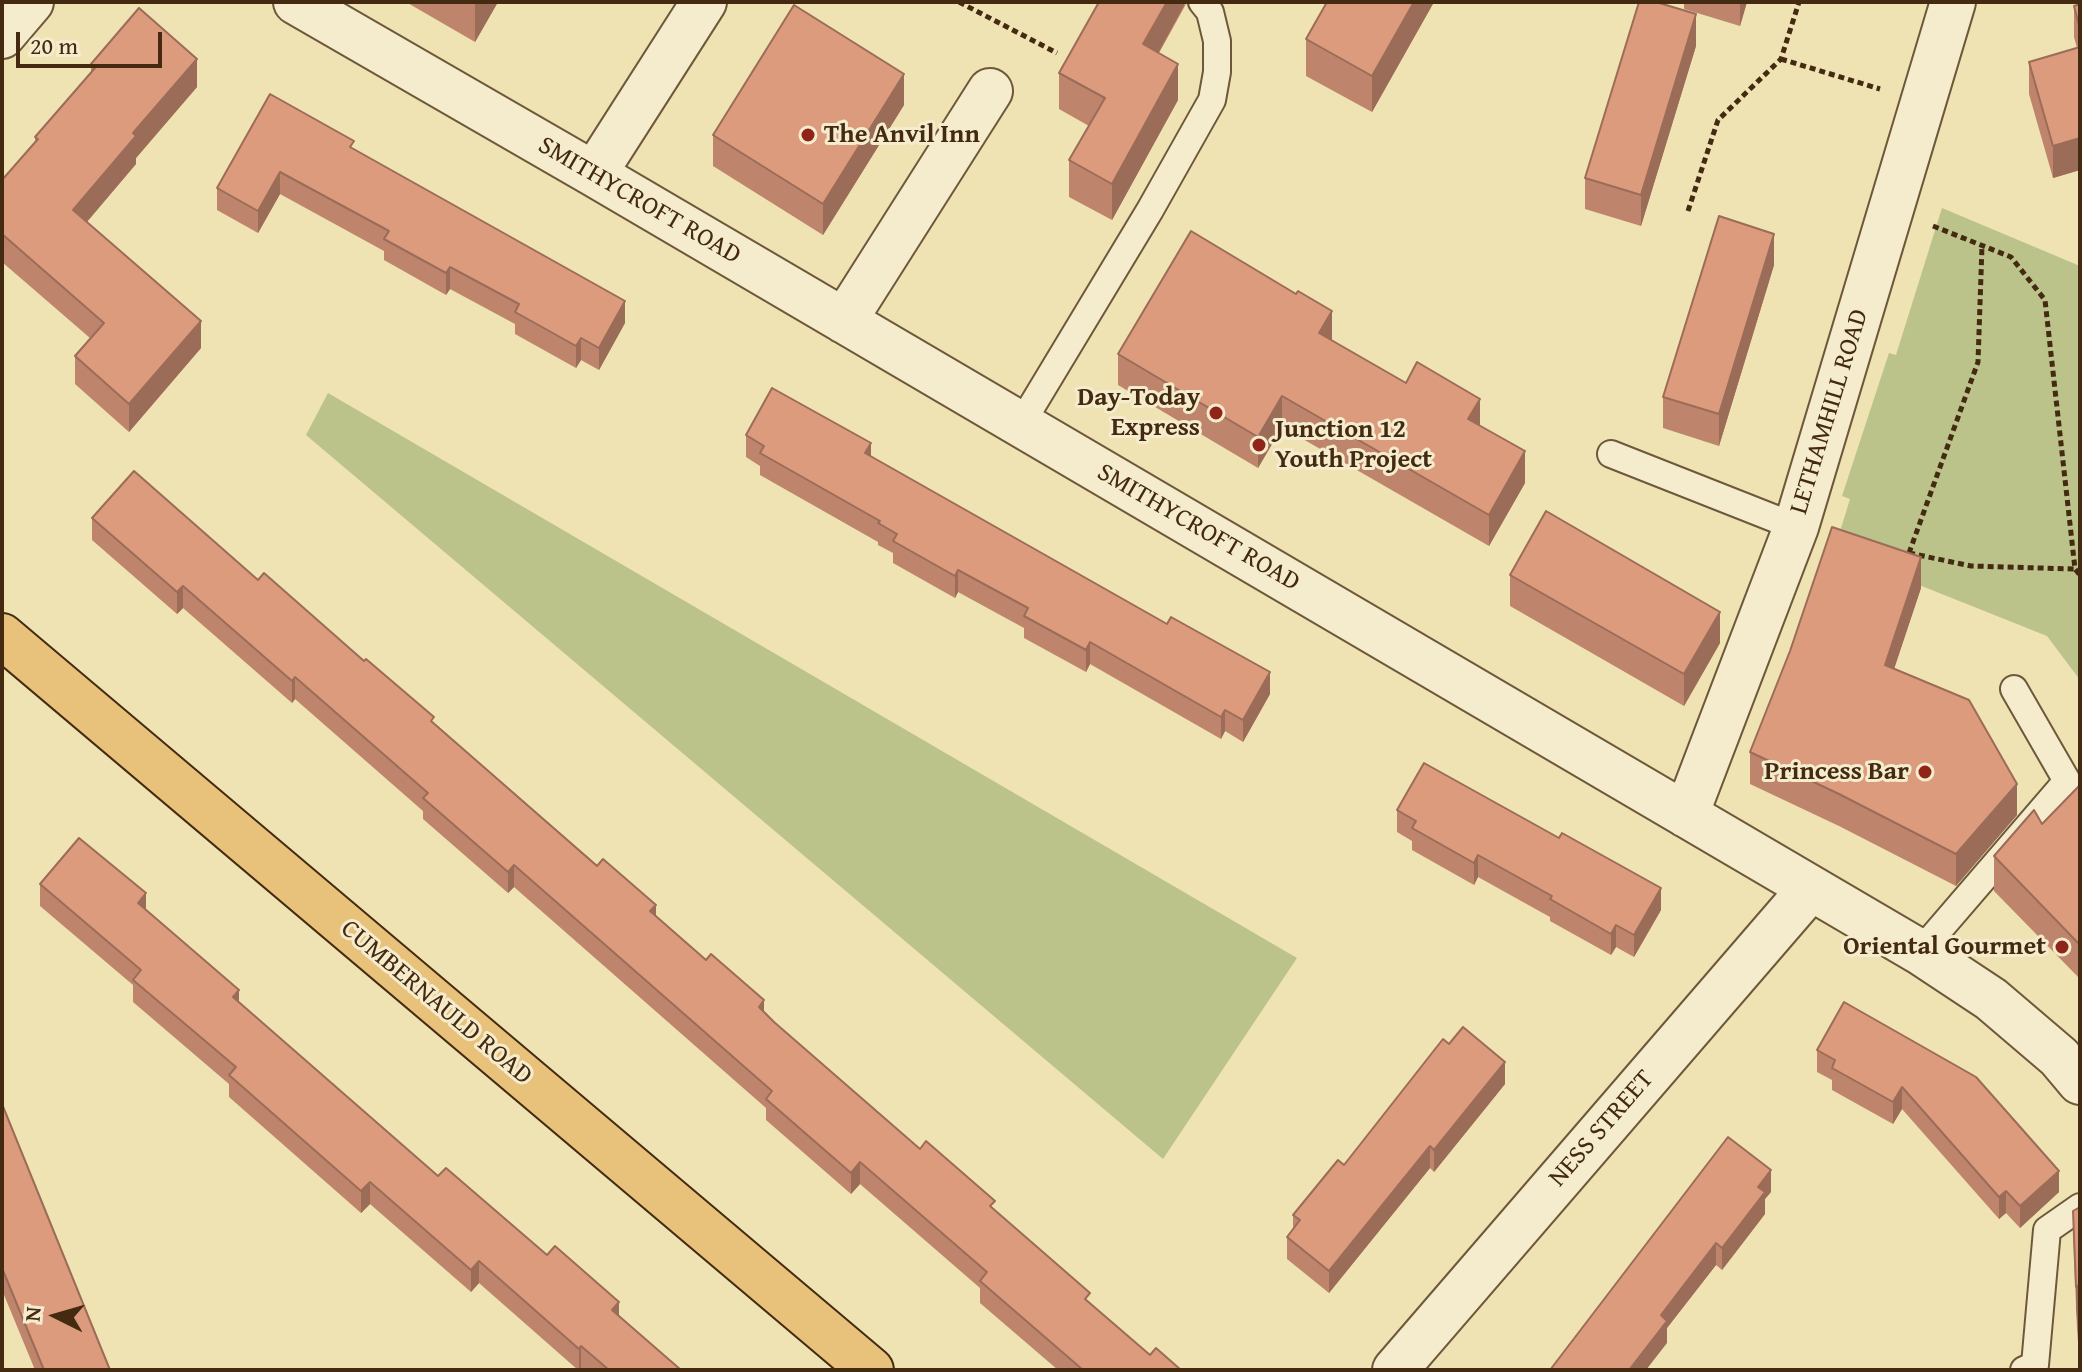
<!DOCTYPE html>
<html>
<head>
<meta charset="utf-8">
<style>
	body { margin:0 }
	#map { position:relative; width:2082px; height:1372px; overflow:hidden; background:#efe2b3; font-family:"Gentium Book Plus",serif }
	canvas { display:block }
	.frame { position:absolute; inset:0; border:4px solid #432a11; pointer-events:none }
	.north { position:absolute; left:16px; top:1276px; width:80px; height:80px; -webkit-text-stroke:6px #f5ecce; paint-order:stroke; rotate:275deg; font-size:22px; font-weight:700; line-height:32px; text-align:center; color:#432a11 }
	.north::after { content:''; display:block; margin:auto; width:28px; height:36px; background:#432a11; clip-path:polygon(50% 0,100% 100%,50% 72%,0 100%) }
	.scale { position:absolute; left:16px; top:32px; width:146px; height:36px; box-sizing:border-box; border:4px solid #432a11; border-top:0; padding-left:10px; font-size:24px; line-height:28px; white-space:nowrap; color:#432a11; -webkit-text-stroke:6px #f5ecce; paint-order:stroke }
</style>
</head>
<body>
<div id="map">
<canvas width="2082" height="1372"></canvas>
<div class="frame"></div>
<div class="north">N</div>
<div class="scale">20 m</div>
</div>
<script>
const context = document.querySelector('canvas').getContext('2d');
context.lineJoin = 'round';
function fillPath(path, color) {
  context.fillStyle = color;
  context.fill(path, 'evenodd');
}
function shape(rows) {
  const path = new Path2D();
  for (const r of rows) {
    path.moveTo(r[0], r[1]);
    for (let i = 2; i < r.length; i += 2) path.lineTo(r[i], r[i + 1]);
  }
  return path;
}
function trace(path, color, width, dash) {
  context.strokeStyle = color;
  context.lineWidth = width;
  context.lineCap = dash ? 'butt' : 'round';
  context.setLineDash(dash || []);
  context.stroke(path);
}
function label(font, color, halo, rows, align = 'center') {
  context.font = font + ' "Gentium Book Plus",serif';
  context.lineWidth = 6;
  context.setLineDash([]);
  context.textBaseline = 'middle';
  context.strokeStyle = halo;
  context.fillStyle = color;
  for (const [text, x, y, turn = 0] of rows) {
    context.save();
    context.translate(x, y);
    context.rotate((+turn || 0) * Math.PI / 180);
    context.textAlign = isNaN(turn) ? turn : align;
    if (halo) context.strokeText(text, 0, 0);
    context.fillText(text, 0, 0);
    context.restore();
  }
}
fillPath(shape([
	[1942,208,2080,266,2080,680,2047,636,1834,551,1850,499,1842,496,1889,353,1896,355],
	[328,393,1297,958,1163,1159,306,435]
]), '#bbc38b');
const lane = shape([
	[1021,424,1150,210,1212,100,1217,72,1217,41,1210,12,1202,2],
	[1611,454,1796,527],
	[1920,952,2067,781,2014,689],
	[2024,1370,2035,1365,2047,1230,2080,1207]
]);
const street = shape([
	[296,2,594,174,1920,952,1991,999,2059,1057,2080,1082],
	[2,36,31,2],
	[594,174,704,2],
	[844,321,990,91],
	[1686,815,1796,527,1953,2],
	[1395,1370,1810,889]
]);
const primary = shape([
	[2,636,871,1370]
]);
trace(lane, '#6e583a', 30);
trace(street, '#6e583a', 48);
trace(primary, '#432a11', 48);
trace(shape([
	[959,2,1057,53],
	[1781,59,1880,89],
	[1688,211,1718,120,1781,59,1799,2],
	[1933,226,2011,257,2045,300,2075,569,2080,575],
	[1909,553,1978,362,1982,246],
	[1909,553,1971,566,2075,569]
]), '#432a11', 5, [6, 4]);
trace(lane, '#f5ecce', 26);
trace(street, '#f5ecce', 44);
trace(primary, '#e8c17a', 44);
fillPath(shape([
	[406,2,498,2,475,42],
	[1434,2,1372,112,1306,76,1306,39],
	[1684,2,1747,2,1740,26,1684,9],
	[1186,4,1159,53,1178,100,1112,220,1069,197,1069,160,1089,126,1059,109,1059,73],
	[2080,4,2080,170,2053,178,2029,94,2029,62,2077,48,2074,37,2074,6],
	[1696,46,1641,226,1585,209,1585,178],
	[91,64,197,87,136,158,136,164,87,222,201,348,129,432,75,384,75,356,90,338,2,262,2,180,35,142,35,137,91,72],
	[904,105,823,235,713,166,713,135],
	[354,149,625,323,599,370,581,360,576,368,515,334,515,324,450,289,446,295,384,260,384,251,280,194,258,233,217,210,217,188],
	[1774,265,1719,446,1663,428,1663,397],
	[1332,341,1525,483,1489,546,1282,427,1258,468,1118,385,1118,354],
	[746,435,871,456,1270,694,1243,742,1225,731,1221,739,1090,664,1086,672,1024,638,1024,628,958,592,955,598,893,563,893,553,878,545,878,542,760,475,760,466,746,457],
	[92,518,258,580,434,723,656,916,774,1022,920,1149,995,1210,1090,1303,1150,1355,1181,1370,1058,1370,980,1303,980,1288,860,1184,851,1194,766,1120,766,1108,514,887,508,893,423,819,423,811,295,699,292,703,183,608,177,614,92,540],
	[1510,575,1720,643,1684,706,1510,606],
	[1921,588,1894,669,2017,815,1956,886,1839,826,1750,784,1750,752],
	[2080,785,2080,979,1994,891,1994,856,2042,824],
	[1397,810,1661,910,1634,957,1616,947,1611,955,1550,921,1550,917,1478,877,1474,885,1412,850,1412,841,1397,832],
	[40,884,146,910,239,1002,438,1176,547,1255,681,1370,583,1370,581,1368,578,1370,479,1283,471,1292,370,1204,361,1213,229,1097,229,1084,133,1002,133,985,40,906],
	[1844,1002,2059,1192,2020,1228,2006,1213,1999,1219,1902,1109,1893,1124,1832,1090,1832,1080,1817,1072,1817,1050],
	[1449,1044,1505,1084,1434,1172,1430,1168,1329,1293,1287,1259,1287,1237,1293,1229,1293,1215,1344,1165],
	[2,1104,110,1370,35,1370,2,1290],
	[1771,1192,1765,1199,1765,1214,1722,1270,1716,1265,1667,1328,1667,1343,1550,1370],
	[2080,1207,2080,1306,2079,1307,2080,1307,2080,1367,2077,1329,2073,1233,2073,1211]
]), '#be856c');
fillPath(shape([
	[476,2,498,2,475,42,475,3],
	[1167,2,1186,2,1143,81,1143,44],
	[1414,2,1434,2,1372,112,1372,76],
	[1740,2,1747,2,1740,26],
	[1696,14,1696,46,1641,226,1641,195],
	[197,59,197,87,136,158,136,164,73,238,73,210,133,133],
	[1178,64,1178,100,1112,220,1112,184],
	[904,74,904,105,823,235,823,204],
	[2080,138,2080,170,2053,178,2053,146],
	[280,172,280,194,258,233,258,211],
	[1774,234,1774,265,1719,446,1719,414],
	[450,267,450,289,446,295,446,273],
	[625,301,625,323,599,370,599,348],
	[1332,311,1332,343,1319,333],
	[201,321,201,348,129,432,129,404],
	[581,338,581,360,576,368,576,346],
	[1282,396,1282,427,1258,468,1258,437],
	[1480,399,1480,430,1468,419],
	[871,443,871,465,865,453],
	[1525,451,1525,483,1489,546,1489,515],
	[1921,557,1921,588,1885,696,1885,665],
	[958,570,958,592,955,598,955,576],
	[183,586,183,608,177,614,177,592],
	[1720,612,1720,643,1684,706,1684,674],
	[1090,642,1090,664,1086,672,1086,650],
	[1270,672,1270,694,1243,742,1243,720],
	[295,677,295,699,292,703,292,681],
	[1225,710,1225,731,1221,739,1221,717],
	[2017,784,2017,815,1956,886,1956,854],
	[1478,855,1478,877,1474,885,1474,863],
	[514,865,514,887,508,893,508,872],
	[1661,888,1661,910,1634,957,1634,935],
	[146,893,146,915,138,903],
	[656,905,656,927,650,911],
	[1616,925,1616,947,1611,955,1611,934],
	[239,990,239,1012,233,997],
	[764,1000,764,1022,759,1007],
	[1505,1062,1505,1084,1434,1172,1434,1150],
	[1902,1087,1902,1109,1893,1124,1893,1102],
	[1430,1146,1430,1168,1329,1293,1329,1271],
	[860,1162,860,1184,851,1194,851,1173],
	[1771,1170,1771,1192,1765,1199,1765,1214,1722,1270,1722,1248,1758,1187],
	[2059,1171,2059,1192,2020,1228,2020,1206],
	[370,1182,370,1204,361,1213,361,1191],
	[2006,1191,2006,1213,1999,1219,1999,1197],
	[1716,1243,1716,1265,1667,1328,1667,1343,1646,1370,1629,1370,1661,1315],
	[479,1261,479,1283,471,1292,471,1270],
	[2080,1284,2080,1306,2076,1309,2076,1287],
	[619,1302,619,1324,612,1310],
	[581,1346,581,1368,579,1370,579,1349]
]), '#9b6c58');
const building = shape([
	[1099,2,1167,2,1143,44,1178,64,1112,184,1069,160,1105,98,1059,73,1099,2],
	[1327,2,1414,2,1372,76,1306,39,1327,2],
	[1639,2,1656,2,1696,14,1641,195,1585,178,1639,2],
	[2080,4,2080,29,2074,6,2080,4],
	[794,5,904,74,823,204,713,135,794,5],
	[139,8,197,59,133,133,136,136,73,210,201,321,129,404,75,356,104,323,2,234,2,180,38,139,35,137,95,68,91,64,139,8],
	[2080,47,2080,138,2053,146,2029,62,2080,47],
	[270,94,354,141,350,147,625,301,599,348,581,338,576,346,515,312,519,304,450,267,446,273,384,239,389,231,280,172,258,211,217,188,270,94],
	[1719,216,1774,234,1719,414,1663,397,1719,216],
	[1191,231,1296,294,1298,291,1332,311,1319,333,1406,383,1417,362,1480,399,1468,419,1525,451,1489,515,1282,396,1258,437,1118,354,1191,231],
	[772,388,871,443,865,453,1167,624,1171,617,1270,672,1243,720,1225,710,1221,717,1090,642,1086,650,1024,616,1028,608,958,570,955,576,893,541,897,534,878,523,880,521,760,453,764,446,746,435,772,388],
	[134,471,258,580,264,573,364,661,366,659,434,717,431,721,597,866,603,859,656,905,650,911,706,960,711,954,764,1000,759,1007,774,1022,920,1149,926,1141,995,1201,990,1206,1090,1293,1085,1299,1150,1355,1156,1348,1181,1370,1083,1370,980,1281,987,1272,860,1162,851,1173,766,1099,772,1091,514,865,508,872,423,798,428,793,295,677,292,681,183,586,177,592,92,518,134,471],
	[1546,511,1720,612,1684,674,1510,575,1546,511],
	[1832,527,1921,557,1885,665,1969,700,2017,784,1956,854,1839,794,1750,752,1790,651,1832,527],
	[1424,763,1559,838,1562,833,1661,888,1634,935,1616,925,1611,934,1550,899,1552,896,1478,855,1474,863,1412,828,1416,821,1397,810,1424,763],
	[2080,785,2080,945,1994,856,2034,810,2042,824,2080,785],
	[79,838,146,893,138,903,239,990,233,997,438,1176,446,1168,547,1255,555,1246,619,1302,612,1310,681,1370,609,1370,581,1346,579,1349,479,1261,471,1270,370,1182,361,1191,229,1075,236,1067,133,980,141,970,40,884,79,838],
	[1844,1002,1976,1077,2059,1171,2020,1206,2006,1191,1999,1197,1902,1087,1893,1102,1832,1068,1835,1060,1817,1050,1844,1002],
	[1463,1027,1505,1062,1434,1150,1430,1146,1329,1271,1287,1237,1300,1220,1293,1215,1338,1160,1344,1165,1443,1039,1449,1044,1463,1027],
	[2,1104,110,1370,44,1370,2,1268,2,1104],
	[1728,1137,1771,1170,1758,1187,1765,1192,1722,1248,1716,1243,1661,1315,1667,1321,1629,1370,1550,1370,1728,1137],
	[2080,1207,2080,1284,2076,1287,2073,1211,2080,1207],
	[2077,1307,2080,1307,2080,1345,2077,1307]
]);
fillPath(building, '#dd9b7e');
trace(building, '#9b6c58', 2);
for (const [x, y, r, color] of [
	[808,135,8,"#8f2418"],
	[1216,413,8,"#8f2418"],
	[1259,445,8,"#8f2418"],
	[1925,772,8,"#8f2418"],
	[2062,947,8,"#8f2418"]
]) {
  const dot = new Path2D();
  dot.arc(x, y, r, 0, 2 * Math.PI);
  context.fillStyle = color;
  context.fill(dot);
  trace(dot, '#f5ecce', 3);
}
label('bold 26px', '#432a11', '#f5ecce', [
	["The Anvil Inn",824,135,"left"],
	["Day-Today",1200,398],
	["Express",1200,428],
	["Junction 12",1275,430,"left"],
	["Youth Project",1275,460,"left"],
	["Princess Bar",1909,772],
	["Oriental Gourmet",2046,947]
], 'right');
label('26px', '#432a11', '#f5ecce', [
	["SMITHYCROFT ROAD",639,201,30],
	["LETHAMHILL ROAD",1830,412,-73],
	["SMITHYCROFT ROAD",1198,528,30],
	["CUMBERNAULD ROAD",436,1003,40],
	["NESS STREET",1602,1129,-49]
]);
</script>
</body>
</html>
